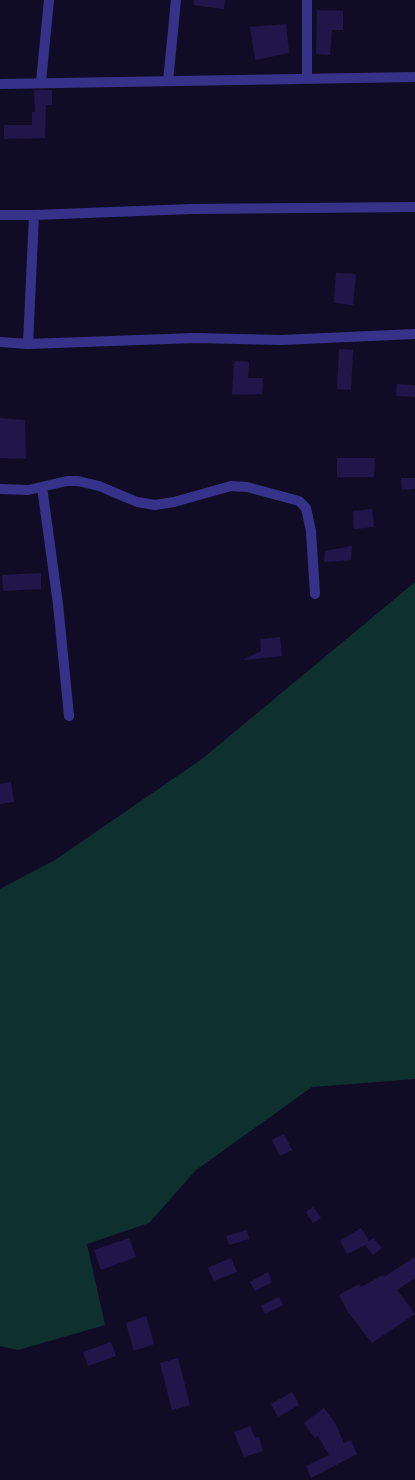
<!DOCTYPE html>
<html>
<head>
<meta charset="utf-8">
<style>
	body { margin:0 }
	canvas { display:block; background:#110c26 }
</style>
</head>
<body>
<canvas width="415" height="1480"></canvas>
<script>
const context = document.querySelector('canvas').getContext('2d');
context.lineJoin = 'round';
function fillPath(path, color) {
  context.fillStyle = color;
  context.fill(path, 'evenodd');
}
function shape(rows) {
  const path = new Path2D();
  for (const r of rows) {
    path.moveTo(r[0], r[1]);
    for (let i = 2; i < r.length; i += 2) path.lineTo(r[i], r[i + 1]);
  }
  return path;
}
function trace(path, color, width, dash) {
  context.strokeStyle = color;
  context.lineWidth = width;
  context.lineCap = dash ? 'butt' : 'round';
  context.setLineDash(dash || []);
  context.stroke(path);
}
fillPath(shape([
	[415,582,415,1079,312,1087,196,1170,149,1223,87,1244,105,1325,18,1350,0,1346,0,889,55,860,202,759]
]), '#0e3130');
fillPath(shape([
	[194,0,225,0,224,9,194,5],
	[317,10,343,11,343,30,332,30,330,55,316,54],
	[286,24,289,53,255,60,250,27],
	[34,90,52,90,52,105,46,105,45,138,4,139,4,125,32,125,32,112,35,112],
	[336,273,356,274,353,305,334,303],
	[339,349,353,350,351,390,337,389],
	[234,361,249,362,248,378,263,378,262,394,232,395],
	[397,384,415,385,415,397,396,396],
	[0,418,25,420,26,459,0,458],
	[337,458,375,458,374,477,337,477],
	[401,478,415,478,415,489,402,490],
	[372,509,374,527,354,529,353,511],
	[352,546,351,560,324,562,325,551],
	[41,573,41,589,3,591,2,575],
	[280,637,282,656,244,660,244,659,261,651,260,639],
	[11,782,14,802,0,804,0,784],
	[284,1134,292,1150,280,1156,272,1140],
	[313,1207,321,1218,313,1223,306,1212],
	[361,1228,369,1241,373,1238,382,1248,373,1255,365,1245,347,1254,340,1241],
	[247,1230,249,1239,229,1245,226,1236],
	[129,1238,136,1257,101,1270,94,1250],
	[415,1257,415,1278,397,1290,415,1314,372,1343,348,1312,339,1295,359,1284,361,1287,383,1275,384,1277],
	[231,1258,237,1272,214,1281,208,1268],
	[268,1272,272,1282,255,1291,250,1282],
	[279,1297,283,1305,265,1314,261,1306],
	[146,1316,154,1344,134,1351,126,1323],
	[111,1342,116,1356,88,1366,83,1352],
	[178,1358,190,1405,172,1410,160,1363],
	[292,1392,299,1405,278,1417,271,1404],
	[324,1408,335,1423,344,1443,351,1440,357,1454,311,1478,306,1466,329,1455,318,1436,315,1438,304,1423],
	[250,1426,255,1438,259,1437,263,1451,244,1457,234,1432]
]), '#211649');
trace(shape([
	[307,0,307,78],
	[168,81,176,0],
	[41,82,49,0],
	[0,84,415,77],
	[0,215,34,215,28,344],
	[34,215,191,209,415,207],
	[0,342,28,344,195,338,281,340,415,334],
	[42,487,58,604,69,716],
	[0,489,28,490,67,481,78,481,99,486,137,502,155,505,174,502,231,486,247,487,299,501,306,508,311,531,315,594]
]), '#36328a', 10);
</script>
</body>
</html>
